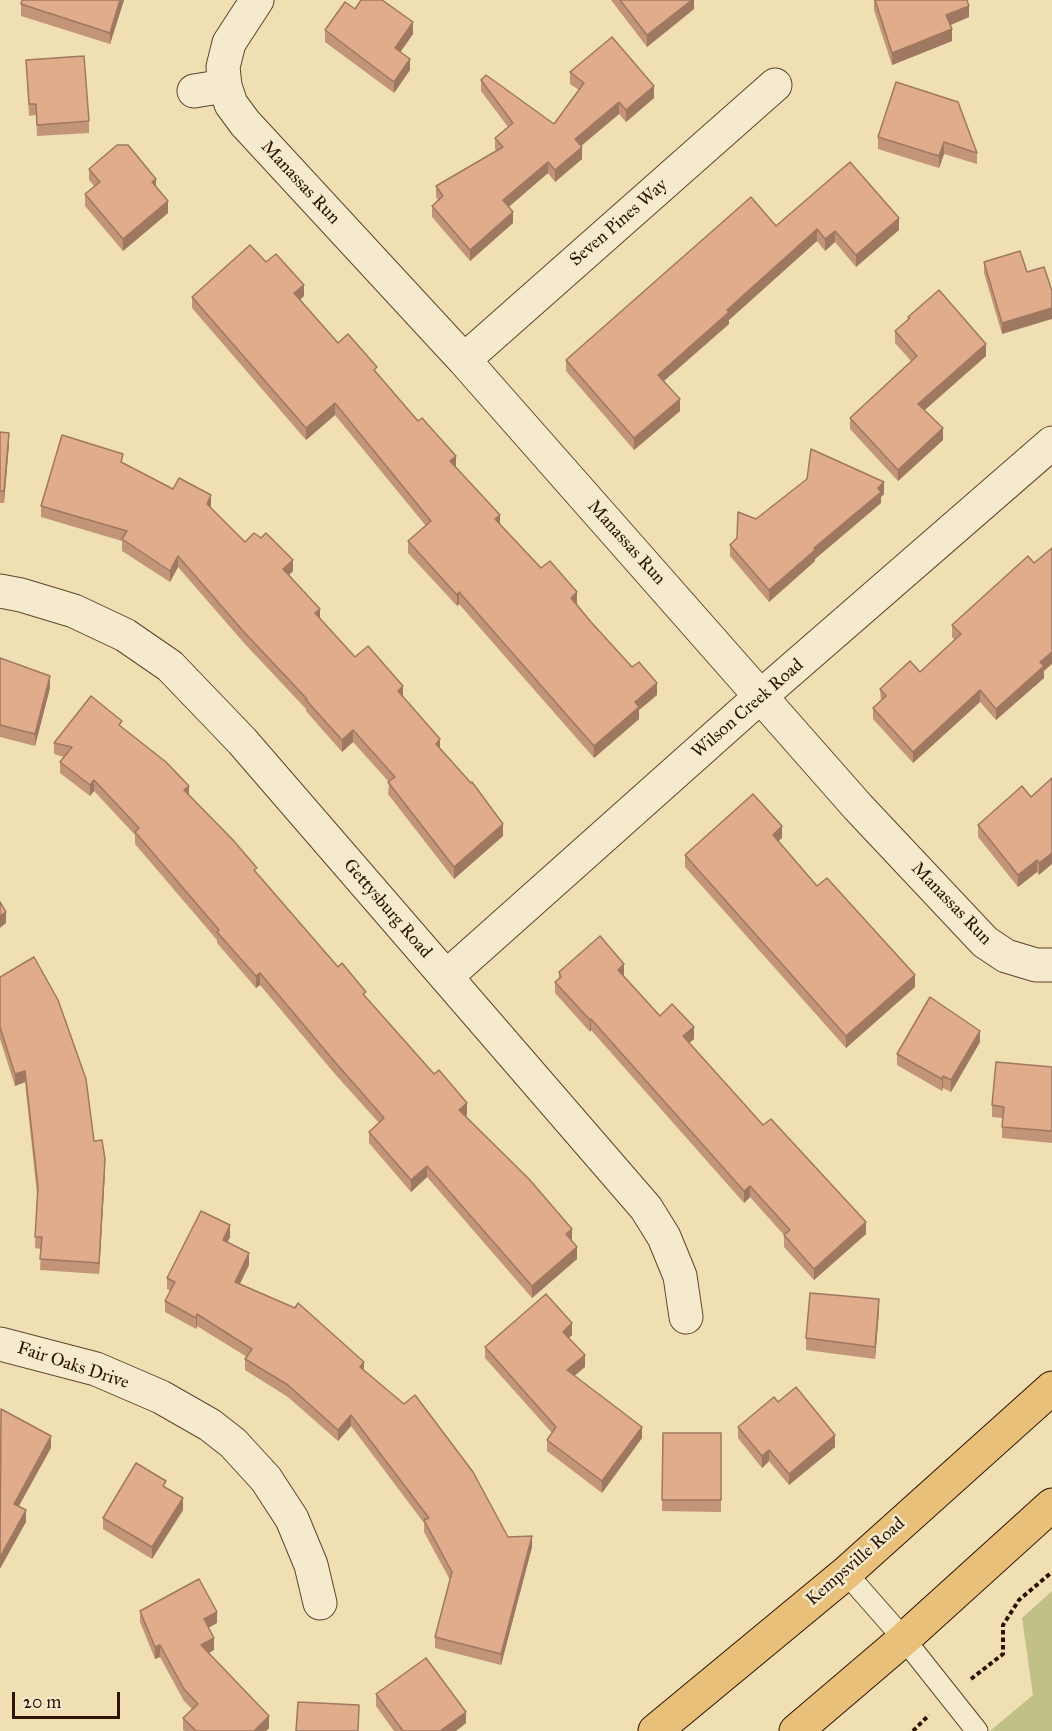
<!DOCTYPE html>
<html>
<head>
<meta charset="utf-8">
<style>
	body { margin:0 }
	#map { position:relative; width:1052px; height:1731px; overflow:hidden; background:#f0dfb2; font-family:"IM FELL Great Primer",serif }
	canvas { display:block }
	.scale { position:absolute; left:12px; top:1692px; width:108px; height:27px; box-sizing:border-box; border:3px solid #2e1200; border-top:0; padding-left:8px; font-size:18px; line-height:21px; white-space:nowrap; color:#2e1200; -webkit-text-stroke:4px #f5eacd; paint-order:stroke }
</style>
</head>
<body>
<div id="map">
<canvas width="1052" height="1731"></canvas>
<div class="scale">20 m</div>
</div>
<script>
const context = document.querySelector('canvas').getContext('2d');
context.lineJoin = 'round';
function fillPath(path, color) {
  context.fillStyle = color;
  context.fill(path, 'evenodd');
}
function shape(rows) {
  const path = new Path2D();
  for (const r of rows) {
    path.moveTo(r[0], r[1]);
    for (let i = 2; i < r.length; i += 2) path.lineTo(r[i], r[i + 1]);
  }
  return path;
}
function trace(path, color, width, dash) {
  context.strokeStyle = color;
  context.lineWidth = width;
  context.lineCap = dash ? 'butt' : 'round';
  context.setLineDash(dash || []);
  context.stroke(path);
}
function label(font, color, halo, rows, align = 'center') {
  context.font = font + ' "IM FELL Great Primer",serif';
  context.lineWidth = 5;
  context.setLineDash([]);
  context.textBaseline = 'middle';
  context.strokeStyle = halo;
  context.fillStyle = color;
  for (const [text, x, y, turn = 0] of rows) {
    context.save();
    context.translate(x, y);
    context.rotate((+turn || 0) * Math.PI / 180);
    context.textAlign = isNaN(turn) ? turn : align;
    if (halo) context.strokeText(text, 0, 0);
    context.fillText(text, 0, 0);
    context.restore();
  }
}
fillPath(shape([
	[1052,1591,1052,1731,990,1731,1033,1695,1022,1618]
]), '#c1c087');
const service = shape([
	[846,1573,904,1639,977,1731]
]);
const minor = shape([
	[257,0,229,43,223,67,225,86,231,104,245,123,464,360,858,807,985,942,1006,956,1036,965,1052,965],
	[194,91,225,86],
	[464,360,775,85],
	[0,591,21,595,74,611,125,635,170,666,242,741,646,1208,664,1237,680,1276,686,1317],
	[446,977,761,696,1052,443],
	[0,1344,96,1369,161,1397,210,1425,233,1443,266,1479,292,1519,311,1565,320,1603]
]);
const primary = shape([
	[655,1731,846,1573,1052,1388],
	[796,1731,904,1639,1052,1505]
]);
trace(service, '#5e452c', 23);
trace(minor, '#5e452c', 35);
trace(primary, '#2e1200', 35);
trace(shape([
	[971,1679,1003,1654,1003,1625,1019,1600,1052,1572],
	[913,1731,929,1715]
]), '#2e1200', 4, [4.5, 3]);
trace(service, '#f5eacd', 21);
trace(minor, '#f5eacd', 33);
trace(primary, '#e8c079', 33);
fillPath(shape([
	[124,0,110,44,21,16,21,4],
	[611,0,694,0,694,9,647,47],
	[874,0,967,0,969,17,950,25,952,41,892,65,874,10],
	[355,9,413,34,400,52,410,70,394,93,325,42,325,30],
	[26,60,89,121,89,133,37,136,36,115,29,116],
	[570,72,654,98,626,122,619,114,581,146,582,159,555,182,548,173,508,207,513,223,470,261,432,217,432,206,438,200,436,197,436,186,497,151,495,149,495,138,508,127,481,91,481,80,554,124,579,90,570,84],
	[896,82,977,153,977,164,944,154,939,168,878,149,878,137],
	[89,169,156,187,168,213,123,251,85,206,85,194,94,186,89,180],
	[776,226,899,230,856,267,835,242,825,251,817,241,729,320,729,324,664,381,680,411,634,450,566,371,566,360],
	[266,262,304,296,300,300,338,343,377,374,456,467,500,524,541,568,577,604,591,622,657,695,639,710,639,719,594,758,459,604,457,606,408,553,408,541,426,526,335,415,306,440,192,308,192,297],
	[984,262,1027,272,1002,334,984,273],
	[908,317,986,356,924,410,943,440,898,481,850,429,850,418,911,361,895,343,895,331,908,319],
	[0,432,9,444,4,503,0,503],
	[123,463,173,489,211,507,211,508,245,542,293,571,289,575,320,620,355,657,403,697,503,836,454,879,388,794,389,782,353,742,342,752,306,711,306,709,244,643,178,567,170,582,122,551,122,541,41,517,41,506],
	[884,494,881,497,881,503,815,559,815,561,769,602,730,556,730,545,756,519],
	[1034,563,1044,678,996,720,980,702,913,763,873,719,873,708,881,701,880,689,920,672,955,640,952,637,952,625],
	[0,658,50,688,35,746,0,737],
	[122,727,189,795,338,967,366,998,467,1115,466,1116,572,1240,577,1259,532,1298,427,1177,411,1192,369,1143,369,1132,379,1123,335,1074,260,985,256,988,217,943,217,940,135,844,135,835,94,791,90,796,60,773,60,762,64,757,54,754,54,743],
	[1052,778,1039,875,1037,872,1018,887,978,837,978,825,1031,797],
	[782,838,778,841,817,886,915,987,846,1048,685,867,685,855],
	[559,972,624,976,660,1016,694,1039,689,1043,763,1125,866,1234,814,1280,784,1247,784,1235,750,1197,744,1203,591,1030,590,1032,555,993,555,982,559,978],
	[0,977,94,1141,105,1171,99,1274,40,1270,41,1249,35,1248,37,1194,25,1082,15,1086,0,1039],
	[980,1042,951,1092,943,1088,942,1091,897,1065,897,1054],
	[1052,1067,1052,1143,1002,1138,1002,1118,992,1117,992,1105],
	[230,1237,227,1242,249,1265,240,1284,364,1370,508,1537,532,1547,501,1665,435,1648,435,1637,450,1580,424,1532,424,1523,351,1426,338,1441,288,1397,245,1370,245,1359,247,1357,197,1326,196,1329,165,1312,165,1301,170,1291,167,1289,167,1278],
	[879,1311,875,1359,806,1350,806,1338],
	[572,1335,569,1338,585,1367,574,1376,642,1438,602,1493,547,1451,547,1440,552,1433,485,1358,485,1347],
	[778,1402,835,1447,789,1485,769,1461,762,1468,738,1438,738,1427],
	[663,1433,721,1433,721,1512,662,1511],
	[166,1488,183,1510,152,1559,103,1529,103,1518],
	[140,1611,217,1623,208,1628,214,1650,209,1653,269,1728,266,1731,185,1731,183,1730,183,1718,192,1709,184,1701,160,1657,155,1659,140,1622],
	[376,1694,466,1723,456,1731,394,1731,376,1706]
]), '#c29478');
fillPath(shape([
	[120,0,124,0,110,44,110,33],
	[692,0,694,0,694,9,647,47,647,35],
	[969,6,969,17,946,27,946,15],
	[413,22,413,34,395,60,395,48],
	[952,29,952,41,892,65,892,53],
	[410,59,410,70,394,93,394,82],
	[654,86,654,98,626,122,626,110],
	[619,102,619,114,575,151,575,139],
	[944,142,944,154,939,168,939,156],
	[582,147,582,159,555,182,555,170],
	[548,162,548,173,503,212,503,200],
	[156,179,156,190,152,182],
	[168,201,168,213,123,251,123,239],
	[513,212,513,223,470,261,470,250],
	[899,218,899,230,856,267,856,255],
	[817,229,817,241,729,320,729,324,658,386,658,375,727,310],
	[835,231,835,242,825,251,825,239],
	[304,285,304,296,294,305,294,293],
	[1052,308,1052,319,1002,334,1002,323],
	[986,344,986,356,918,416,918,404],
	[680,399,680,411,634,450,634,438],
	[335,403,335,415,306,440,306,428],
	[943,428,943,440,898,481,898,470],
	[9,433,9,444,4,503,4,491],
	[456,456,456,468,450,461],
	[884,482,884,494,881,497,881,503,815,559,815,561,769,602,769,590],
	[211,495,211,507,207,515,207,504],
	[500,515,500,526,495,519],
	[178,556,178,567,170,582,170,571],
	[293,560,293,571,283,580,283,569],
	[459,592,459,604,457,606,457,595],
	[577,592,577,604,571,609,571,598],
	[320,609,320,621,315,613],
	[1052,652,1052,664,1044,671,1044,678,996,720,996,709,1040,662],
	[50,676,50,688,35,746,35,734],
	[657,683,657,695,639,710,639,719,594,758,594,746,635,702],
	[403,686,403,698,398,691],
	[980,690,980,702,913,763,913,752],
	[353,730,353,742,342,752,342,740],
	[440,739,440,750,436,744],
	[94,780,94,791,90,796,90,785],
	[189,786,189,798,184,790],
	[503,824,503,836,454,879,454,867],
	[782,826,782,838,773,846,773,835],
	[1052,853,1052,864,1039,875,1039,863],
	[1037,860,1037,872,1018,887,1018,875],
	[6,912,6,923,0,928,0,916],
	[624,964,624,976,618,981,618,970],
	[260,973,260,985,256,988,256,976],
	[915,975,915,987,846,1048,846,1036],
	[591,1019,591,1030,590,1032,590,1020],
	[694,1027,694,1039,683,1048,683,1036],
	[980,1031,980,1042,951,1092,951,1080],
	[25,1071,25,1082,15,1086,15,1074],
	[943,1076,943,1088,942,1091,942,1079],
	[467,1103,467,1115,459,1121,459,1110],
	[105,1159,105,1171,99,1274,99,1263],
	[427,1166,427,1177,411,1192,411,1180],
	[750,1186,750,1197,744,1203,744,1191],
	[866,1222,866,1234,814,1280,814,1269],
	[230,1225,230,1237,223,1252,223,1240],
	[572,1229,572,1240,566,1234],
	[577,1247,577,1259,532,1298,532,1286],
	[249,1253,249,1265,235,1293,235,1282],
	[879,1299,879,1311,875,1359,875,1347],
	[197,1314,197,1326,196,1329,196,1318],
	[572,1323,572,1335,563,1344,563,1332],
	[585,1355,585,1367,567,1382,567,1370],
	[364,1362,364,1373,360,1367],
	[351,1415,351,1426,338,1441,338,1430],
	[642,1427,642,1438,602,1493,602,1481],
	[835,1435,835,1447,789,1485,789,1474],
	[51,1436,51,1448,14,1515,14,1504],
	[769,1450,769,1461,762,1468,762,1456],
	[183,1498,183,1510,152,1559,152,1547],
	[26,1510,26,1522,0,1569,0,1557],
	[532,1536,532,1547,501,1665,501,1654],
	[217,1612,217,1623,204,1630,204,1619],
	[214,1638,214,1650,201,1657,201,1645],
	[160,1645,160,1657,155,1659,155,1647],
	[466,1712,466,1723,456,1731,440,1731],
	[269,1716,269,1728,266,1731,254,1731]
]), '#9e7861');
const building = shape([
	[22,0,120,0,110,33,21,4,22,0],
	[361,0,382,0,413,22,395,48,410,59,394,82,325,30,345,2,355,9,361,0],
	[620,0,692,0,647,35,620,0],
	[875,0,967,0,969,6,946,15,952,29,892,53,875,0],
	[612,37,654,86,626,110,619,102,575,139,582,147,555,170,548,162,503,200,513,212,470,250,432,206,443,196,436,186,503,147,495,138,513,123,481,80,486,75,554,124,584,83,570,72,612,37],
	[84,56,89,121,37,125,36,104,29,104,26,60,84,56],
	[896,82,958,102,977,153,944,142,939,156,878,137,896,82],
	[117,145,128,145,156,179,152,182,168,201,123,239,85,194,100,182,89,169,117,145],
	[850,162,899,218,856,255,835,231,825,239,817,229,727,310,729,312,658,375,680,399,634,438,566,360,751,197,776,226,850,162],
	[250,245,266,262,276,254,304,285,294,293,338,343,348,334,377,367,374,370,418,421,422,418,456,456,450,461,500,515,495,519,541,568,550,561,577,592,571,598,591,622,632,667,639,662,657,683,635,702,639,707,594,746,459,592,457,595,408,541,431,521,335,403,306,428,192,297,250,245],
	[1020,251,1027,272,1044,267,1052,291,1052,308,1002,323,984,262,1020,251],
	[939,290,986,344,918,404,943,428,898,470,850,418,917,356,895,331,910,318,908,317,939,290],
	[0,432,9,433,4,491,0,491,0,432],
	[62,435,123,454,121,462,173,489,179,478,211,495,207,504,245,542,254,533,261,538,266,533,293,560,283,569,320,609,315,613,355,657,368,646,403,686,398,691,440,739,436,744,471,783,472,782,503,824,454,867,388,782,395,777,353,730,342,740,306,700,307,699,244,632,178,556,170,571,122,539,127,531,41,506,62,435],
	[811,449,884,482,878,488,881,492,814,548,815,550,769,590,730,545,737,538,738,512,756,519,807,479,811,449],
	[1052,548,1052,652,1040,662,1044,666,996,709,980,690,913,752,873,708,886,696,880,689,910,661,920,672,961,634,952,625,1028,556,1034,563,1052,548],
	[0,658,50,676,35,734,0,725,0,658],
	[91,696,122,721,119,725,166,762,189,786,184,790,233,840,257,868,254,870,338,967,342,963,366,992,363,994,434,1074,439,1070,467,1103,459,1110,529,1179,572,1229,566,1234,577,1247,532,1286,427,1166,411,1180,369,1132,384,1118,335,1062,260,973,256,976,217,932,219,930,135,832,139,828,94,780,90,785,60,762,72,747,54,743,91,696],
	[1052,778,1052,853,1039,863,1037,860,1018,875,978,825,1022,786,1031,797,1052,778],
	[753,794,782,826,773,835,817,886,827,878,915,975,846,1036,685,855,753,794],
	[0,902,6,912,0,916,0,902],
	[600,936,624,964,618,970,660,1016,672,1004,694,1027,683,1036,763,1125,771,1119,866,1222,814,1269,784,1235,790,1230,750,1186,744,1191,591,1019,590,1020,555,982,561,977,559,972,600,936],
	[34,957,58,1000,86,1079,94,1141,102,1140,105,1159,99,1263,40,1259,42,1237,35,1237,38,1187,25,1071,15,1074,0,1027,0,977,34,957],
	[930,997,980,1031,951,1080,943,1076,942,1079,897,1054,930,997],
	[996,1062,1052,1067,1052,1131,1002,1127,1004,1107,992,1105,996,1062],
	[201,1211,230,1225,223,1240,249,1253,235,1282,295,1308,298,1303,364,1362,360,1367,404,1404,415,1395,473,1472,508,1537,532,1536,501,1654,435,1637,452,1572,424,1520,429,1518,351,1415,338,1430,288,1385,245,1359,252,1349,197,1314,196,1318,165,1301,175,1282,167,1278,201,1211],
	[810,1293,879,1299,875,1347,806,1338,810,1293],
	[546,1294,572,1323,563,1332,585,1355,567,1370,642,1427,602,1481,547,1440,556,1427,485,1347,546,1294],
	[796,1387,835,1435,789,1474,769,1450,762,1456,738,1427,774,1397,778,1402,796,1387],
	[1,1409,51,1436,14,1504,26,1510,0,1557,1,1409],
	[663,1433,721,1433,721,1500,662,1500,663,1433],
	[136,1463,166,1481,163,1486,183,1498,152,1547,103,1518,136,1463],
	[199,1579,217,1612,204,1619,214,1638,201,1645,269,1716,254,1731,196,1731,183,1718,198,1704,184,1689,160,1645,155,1647,140,1611,199,1579],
	[426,1658,466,1712,440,1731,403,1731,376,1694,426,1658],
	[298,1702,359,1705,358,1731,296,1731,298,1702]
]);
fillPath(building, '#e1ac8b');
trace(building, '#9e7861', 1.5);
label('18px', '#2e1200', '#f5eacd', [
	["Manassas Run",300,183,47],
	["Seven Pines Way",619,223,-41],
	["Manassas Run",626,543,48],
	["Wilson Creek Road",748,709,-41],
	["Manassas Run",951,904,46],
	["Gettysburg Road",387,909,49],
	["Fair Oaks Drive",73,1366,18],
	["Kempsville Road",856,1562,-41]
]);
</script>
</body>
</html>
